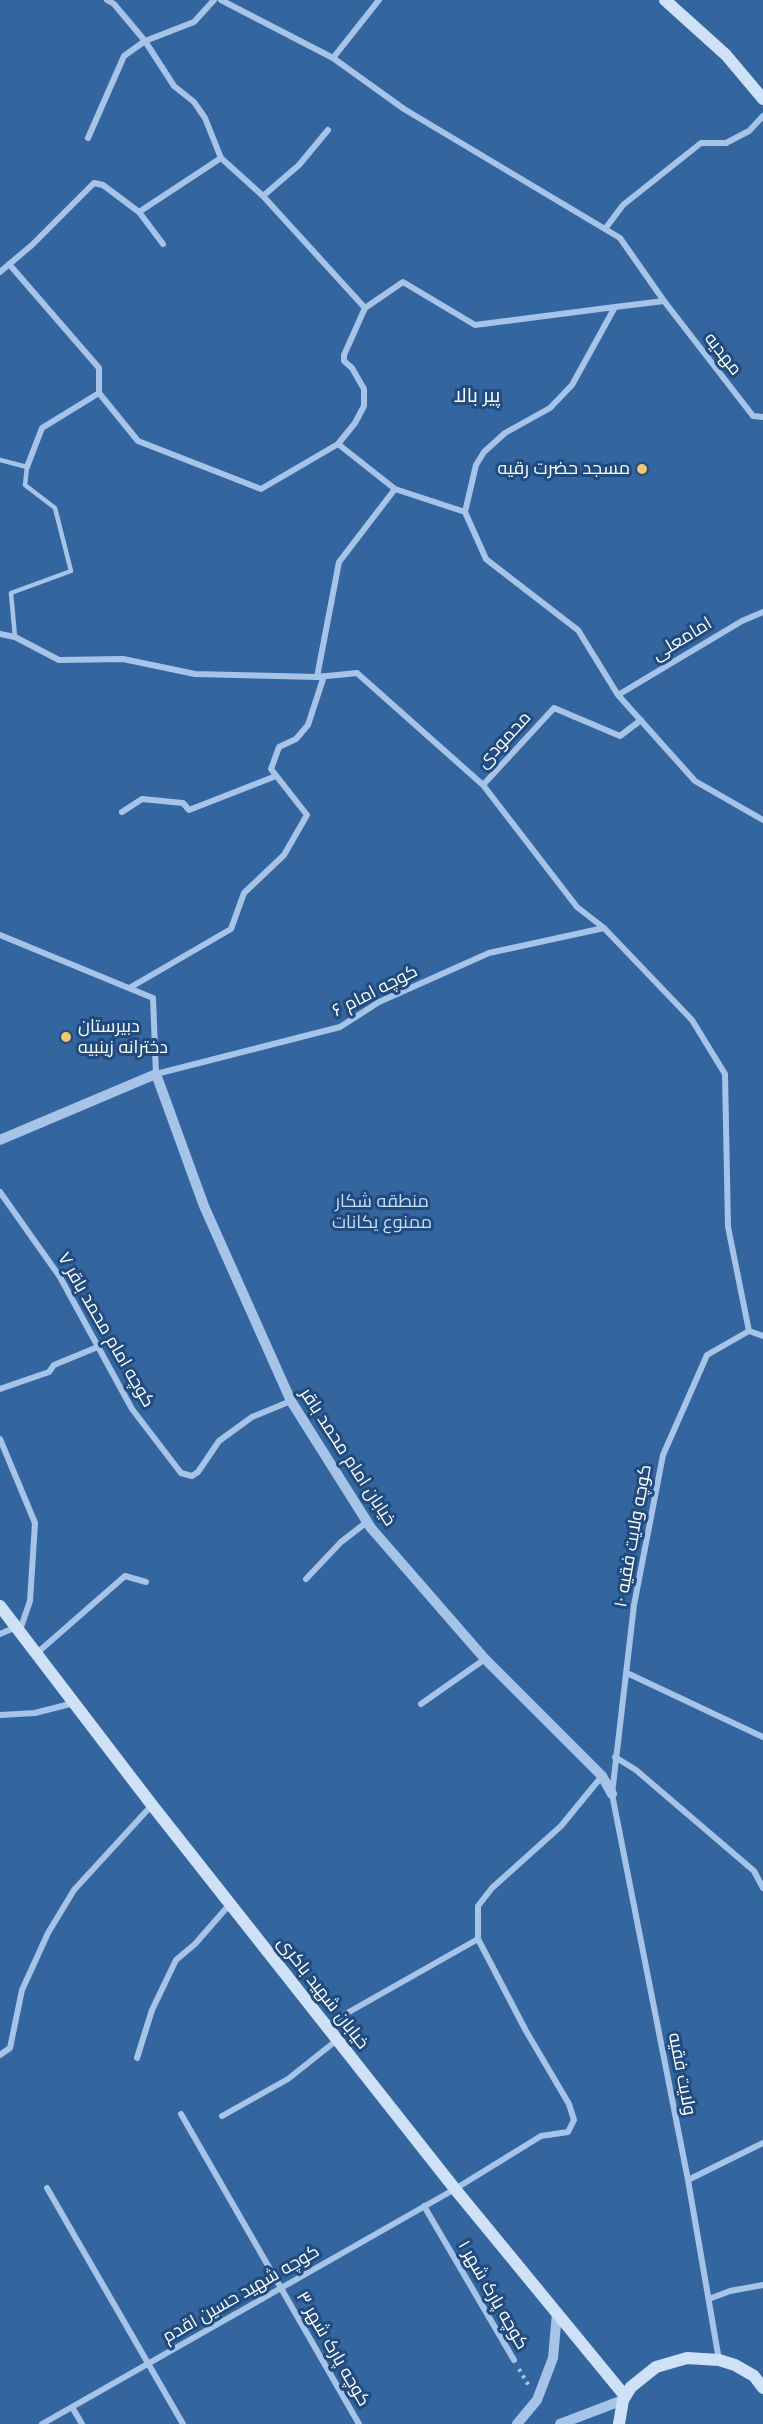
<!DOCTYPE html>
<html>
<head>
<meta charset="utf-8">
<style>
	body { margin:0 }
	canvas { display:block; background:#204b80 }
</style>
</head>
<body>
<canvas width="763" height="2424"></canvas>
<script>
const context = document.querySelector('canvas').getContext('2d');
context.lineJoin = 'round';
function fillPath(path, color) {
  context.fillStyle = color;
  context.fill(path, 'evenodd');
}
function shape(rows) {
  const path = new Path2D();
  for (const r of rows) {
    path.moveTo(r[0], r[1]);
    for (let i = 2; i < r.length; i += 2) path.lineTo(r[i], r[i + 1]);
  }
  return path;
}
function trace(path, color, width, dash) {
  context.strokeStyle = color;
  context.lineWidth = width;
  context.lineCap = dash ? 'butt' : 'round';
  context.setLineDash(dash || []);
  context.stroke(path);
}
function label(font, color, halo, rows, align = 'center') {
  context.font = font + ' Raleway,Cairo,sans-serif';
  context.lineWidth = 6;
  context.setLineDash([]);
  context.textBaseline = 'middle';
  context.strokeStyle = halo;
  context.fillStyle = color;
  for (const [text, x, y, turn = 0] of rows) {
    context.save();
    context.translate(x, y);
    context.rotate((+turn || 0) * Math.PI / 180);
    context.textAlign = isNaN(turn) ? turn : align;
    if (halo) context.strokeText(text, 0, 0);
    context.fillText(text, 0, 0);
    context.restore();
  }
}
fillPath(shape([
	[0,0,763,0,763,2424,0,2424]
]), '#33659e');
trace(shape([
	[519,2369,529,2386]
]), '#a5c4e8', 4, [3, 4.5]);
trace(shape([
	[0,460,27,467,25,485,55,508,71,571,11,593,15,637]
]), '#a5c4e8', 4.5);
trace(shape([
	[107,0,114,4,145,41,174,86,194,102,205,118,221,158,263,196,365,308],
	[221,0,333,58,404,109,620,238,664,301,615,307,572,385,550,408,505,433,484,452,476,465,465,512],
	[333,58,379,0],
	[88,138,124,56,145,41,194,22,214,0],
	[263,196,299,165,328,130],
	[139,212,221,158],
	[605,229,623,205,701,143,726,143,749,131,763,116],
	[9,264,99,368,99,393],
	[0,272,32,245,94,183,103,185,139,212,163,244],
	[664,301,753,416,763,417],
	[27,467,42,428,99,393,138,441,261,489,338,444,355,423,364,406,364,389,352,368,344,361,344,355,365,308,403,282,475,325,615,307],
	[395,489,465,512,486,559,578,630,618,695,695,781,763,820],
	[0,634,15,637,59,660,123,659,195,674,317,677,357,673,483,785,577,907,604,928,692,1020,725,1074,728,1227,749,1331],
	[317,677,339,562,395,489,338,444],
	[618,695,742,621,763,612],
	[483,785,554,708,620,736,641,720],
	[122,812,142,799,183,803,189,810,276,776],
	[0,935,153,998,156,1074,340,1027,379,1002,489,953,604,928],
	[131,987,231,929,244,893,284,855,307,815,271,769,279,747,296,739,308,725,324,676],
	[0,1192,60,1277,132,1409,181,1473,192,1476,198,1472,219,1441,252,1417,291,1401],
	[0,1389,49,1372,54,1365,100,1346],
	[0,1439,35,1523,30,1601,20,1630],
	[306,1579,341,1542,367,1522],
	[0,1634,16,1627],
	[37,1653,125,1576,146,1582],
	[627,1673,763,1737],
	[421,1704,485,1659],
	[0,1715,35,1713,74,1703],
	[615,1757,636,1770,754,1871,763,1888],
	[326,2025,478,1939],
	[0,2055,10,2048,22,1990,48,1933,74,1890,152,1805],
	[137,2058,152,2010,176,1960,195,1944,230,1904],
	[181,2114,359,2424],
	[222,2116,288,2079,337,2040],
	[688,2180,763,2143],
	[47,2188,183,2424],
	[424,2206,514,2360],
	[709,2299,730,2291,763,2285],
	[719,2360,688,2180,612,1794,634,1605,663,1455,707,1355,749,1331,763,1336],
	[72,2407,82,2424],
	[42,2424,455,2189,541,2136,568,2132,574,2120,569,2104,526,2031,478,1939,478,1906,492,1888,561,1826,602,1776]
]), '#a5c4e8', 6);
trace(shape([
	[0,1140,156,1074,204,1206,291,1401,371,1528,485,1659,602,1776,612,1794],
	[517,2424,537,2400,553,2358,557,2313],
	[560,2424,623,2400]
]), '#a5c4e8', 10);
trace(shape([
	[665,0,726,55,763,99],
	[0,1606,152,1805,455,2189,625,2396],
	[619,2424,623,2400,631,2387,656,2367,687,2358,719,2360,735,2365,754,2376,763,2388]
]), '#cfe1f6', 12);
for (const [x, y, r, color] of [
	[642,469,6,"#f5c965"],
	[66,1037,6,"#f5c965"]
]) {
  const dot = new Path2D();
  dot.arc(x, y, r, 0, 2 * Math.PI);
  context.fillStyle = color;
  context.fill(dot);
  trace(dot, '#204b80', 2);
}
label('18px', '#fff', '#204b80', [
	["مهدیه",723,354,52],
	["امامعلی",682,639,-31],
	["محمودی",504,740,-47],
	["کوچه امام ۶",375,991,-27],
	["کوچه امام محمد باقر ۷",106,1330,60],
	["خیابان امام محمد باقر",348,1457,57],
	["کوچه ولایت فقیه ۱۰",633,1536,-80],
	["خیابان شهید باکری",323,1993,52],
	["ولایت فقیه",682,2074,79],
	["کوچه شهید حسین اقدم",241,2294,-30],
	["کوچه پارک شهر ۱",493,2295,60],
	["کوچه پارک شهر ۳",333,2349,60]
]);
label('18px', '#fff', '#204b80', [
	["مسجد حضرت رقیه",630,469],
	["دبیرستان",78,1027,"left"],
	["دخترانه زینبیه",78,1048,"left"]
], 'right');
label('18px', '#c8def6', '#204b80', [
	["منطقه شکار",382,1202],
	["ممنوع یکانات",382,1223]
]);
label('20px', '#fff', '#204b80', [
	["پیر بالا",477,396]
]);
</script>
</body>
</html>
